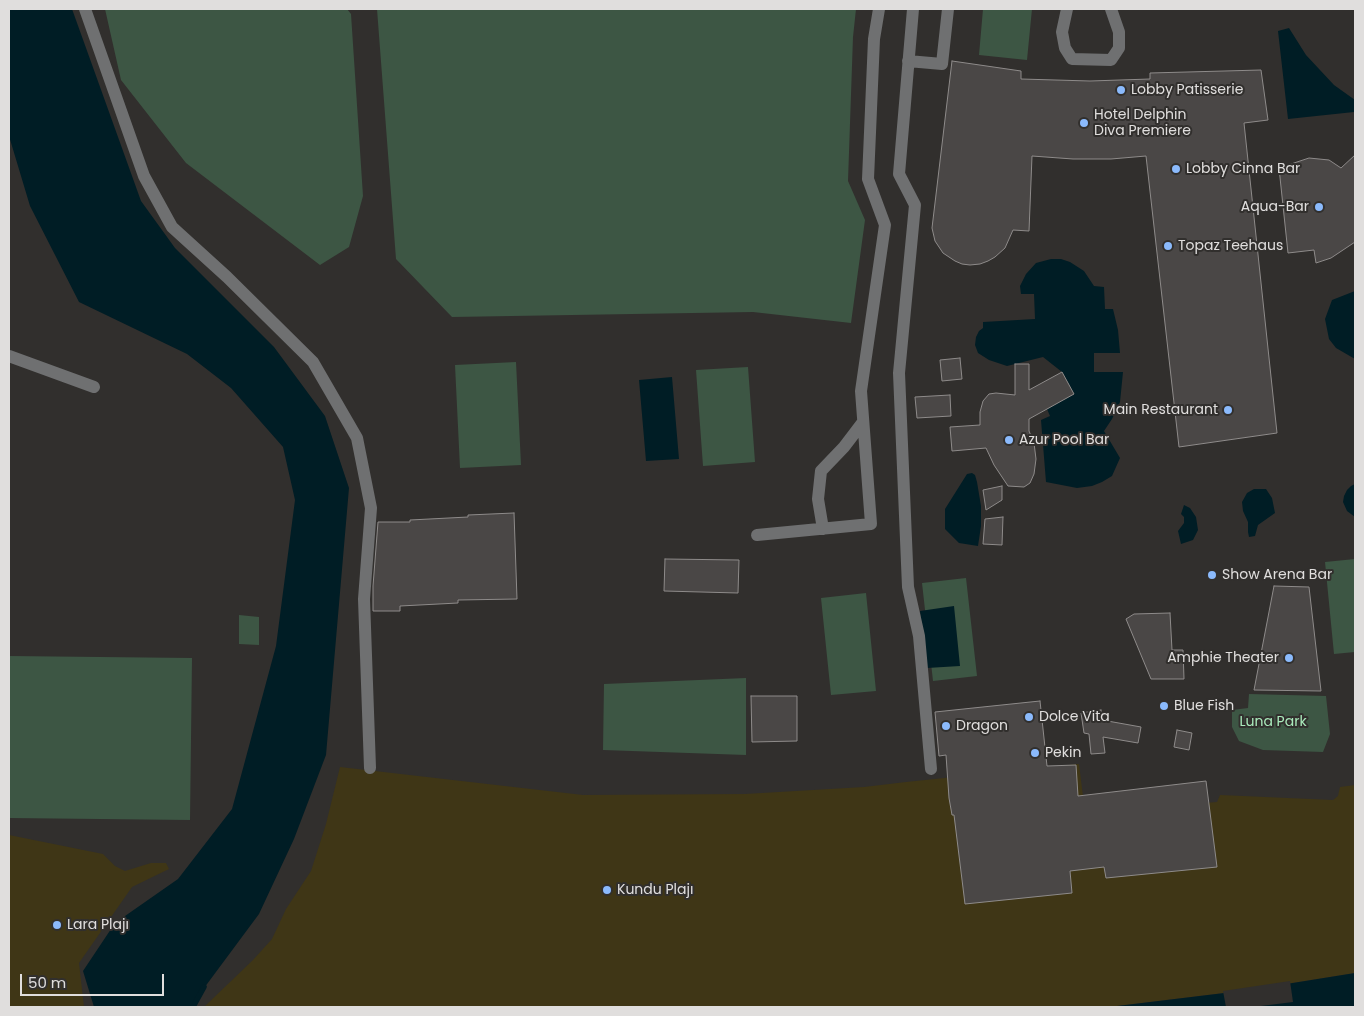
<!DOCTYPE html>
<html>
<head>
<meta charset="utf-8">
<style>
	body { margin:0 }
	#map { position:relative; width:1364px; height:1016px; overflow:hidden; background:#312f2d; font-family:Poppins,sans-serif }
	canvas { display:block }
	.frame { position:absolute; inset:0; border:10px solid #e0dedd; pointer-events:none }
	.scale { position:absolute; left:20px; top:974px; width:144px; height:22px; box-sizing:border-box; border:2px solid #e0dedd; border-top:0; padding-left:6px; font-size:15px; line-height:18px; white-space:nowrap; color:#e0dedd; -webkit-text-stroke:4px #312f2d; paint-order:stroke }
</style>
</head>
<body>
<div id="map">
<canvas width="1364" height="1016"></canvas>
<div class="frame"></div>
<div class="scale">50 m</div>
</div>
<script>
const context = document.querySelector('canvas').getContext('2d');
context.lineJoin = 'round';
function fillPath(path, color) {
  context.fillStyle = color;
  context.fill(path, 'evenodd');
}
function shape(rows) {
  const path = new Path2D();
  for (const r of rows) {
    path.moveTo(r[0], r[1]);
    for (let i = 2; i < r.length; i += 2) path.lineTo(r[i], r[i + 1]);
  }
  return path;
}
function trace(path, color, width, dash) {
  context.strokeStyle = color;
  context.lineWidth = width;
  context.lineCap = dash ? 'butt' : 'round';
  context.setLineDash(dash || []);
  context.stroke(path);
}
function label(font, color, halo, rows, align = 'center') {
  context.font = font + ' Poppins,sans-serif';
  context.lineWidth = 4;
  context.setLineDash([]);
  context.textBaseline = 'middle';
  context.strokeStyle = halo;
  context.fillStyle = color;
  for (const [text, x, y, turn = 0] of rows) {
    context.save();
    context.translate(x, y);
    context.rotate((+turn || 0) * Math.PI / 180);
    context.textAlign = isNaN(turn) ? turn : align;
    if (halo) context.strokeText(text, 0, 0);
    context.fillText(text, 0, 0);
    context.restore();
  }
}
fillPath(shape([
	[105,9,347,9,351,14,363,196,349,247,320,265,186,163,121,80],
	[377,9,856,9,853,37,848,181,865,220,851,323,753,312,452,317,396,259],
	[983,9,1032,9,1027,60,979,55],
	[516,362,521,465,460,468,455,365],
	[748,367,755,462,703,466,696,370],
	[1355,559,1355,652,1334,654,1325,562],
	[966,578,977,676,933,681,922,583],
	[866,593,876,691,831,695,821,598],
	[239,615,259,617,259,645,239,644],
	[9,656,192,658,190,820,9,818],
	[746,678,746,755,603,750,604,684],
	[1249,694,1326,696,1330,734,1323,752,1263,750,1239,741,1232,727,1232,710,1248,708]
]), '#3d5644');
fillPath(shape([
	[1079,764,1085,813,1217,802,1220,795,1333,800,1338,796,1340,787,1355,785,1355,973,1249,990,1109,1007,204,1007,253,960,272,939,286,909,311,871,326,824,340,767,583,795,745,794,864,787,906,782],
	[9,835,103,854,115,866,125,871,151,863,166,863,169,869,132,887,79,963,84,1007,9,1007]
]), '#3f3616');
fillPath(shape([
	[9,9,72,9,141,201,175,248,274,347,325,416,349,488,326,755,294,839,259,914,190,1007,94,1007,83,971,115,923,178,879,232,809,276,646,295,500,283,447,231,388,187,354,79,302,30,206,9,136],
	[1289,28,1306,55,1334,85,1355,100,1355,110,1354,112,1288,119,1278,31],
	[1051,259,1061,259,1070,262,1084,271,1094,286,1104,287,1105,309,1113,309,1118,330,1120,353,1094,353,1094,372,1123,372,1120,402,1112,419,1104,431,1120,458,1112,476,1102,482,1092,486,1077,488,1046,482,1041,420,1050,416,1047,409,1074,394,1062,372,1043,357,1007,366,989,360,978,353,975,345,976,337,979,331,983,328,983,322,1035,319,1034,294,1021,294,1020,286,1026,274,1036,263],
	[1355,291,1355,359,1336,348,1329,339,1325,319,1332,300],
	[672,377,679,459,646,461,639,380],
	[972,473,975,475,977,482,981,506,981,526,978,546,959,543,945,529,945,509,967,474],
	[1355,484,1355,517,1347,511,1343,502,1344,496,1347,490,1351,486],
	[1254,489,1266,489,1272,498,1275,513,1258,525,1255,536,1249,537,1248,532,1248,522,1243,511,1242,502,1247,493],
	[1184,505,1190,508,1196,517,1198,530,1193,540,1181,544,1178,531,1184,523,1184,517,1181,514],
	[954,606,960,666,927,668,920,611],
	[1355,973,1355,1007,1109,1007,1249,990]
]), '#001d25');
fillPath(shape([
	[1290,981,1293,1002,1253,1007,1226,1007,1223,991]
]), '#312f2d');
trace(shape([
	[193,1007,204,987]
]), '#001d25', 5.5);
const building = shape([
	[952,61,1021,71,1021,79,1090,81,1150,79,1150,73,1261,70,1268,120,1244,123,1277,433,1179,447,1146,156,1111,159,1073,159,1032,156,1029,231,1013,230,1005,248,995,257,988,261,980,264,970,265,962,264,955,261,943,253,935,241,932,228,952,61],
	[1355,155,1355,242,1331,258,1316,263,1314,250,1288,253,1279,168,1309,158,1329,160,1341,168,1355,155],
	[960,358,962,379,942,381,940,360,960,358],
	[1015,364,1029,364,1029,390,1062,372,1074,394,1029,419,1029,431,1034,443,1036,459,1034,474,1030,483,1024,487,1008,486,994,465,986,448,952,451,950,427,980,425,980,412,983,401,989,394,996,393,1015,395,1015,364],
	[950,395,951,416,917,418,915,397,950,395],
	[1002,486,1002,500,986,510,983,490,1002,486],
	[514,513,517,599,458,600,458,603,400,606,400,611,373,611,373,586,378,522,410,522,410,520,468,517,468,515,514,513],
	[1003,517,1002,545,983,544,985,519,1003,517],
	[665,559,739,560,738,593,664,591,665,559],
	[1274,586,1309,587,1321,691,1254,690,1274,586],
	[1170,613,1172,650,1183,650,1184,679,1151,679,1126,619,1134,614,1170,613],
	[751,696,797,696,797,741,752,742,751,696],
	[1040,701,1047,766,1076,765,1078,796,1206,781,1217,867,1106,878,1104,867,1070,871,1072,893,965,904,954,815,952,815,949,798,946,755,939,756,935,712,1040,701],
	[1101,710,1102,720,1141,727,1138,743,1103,737,1105,753,1091,754,1089,734,1084,733,1081,713,1101,710],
	[1177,730,1192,733,1189,750,1174,747,1177,730]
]);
fillPath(building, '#4a4746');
trace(building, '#8e8b8a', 1);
trace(shape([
	[85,9,144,176,172,227,227,277,313,362,357,438,371,508,364,599,370,768],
	[913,9,899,174,915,205,899,373,908,587,919,636,931,769],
	[1067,9,1062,32,1065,48,1072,59,1111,60,1119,48,1119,32,1111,9],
	[908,61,942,64,948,9],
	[9,356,94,387],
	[823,529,818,499,821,471,844,447,863,422],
	[757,535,871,524,861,391,885,225,868,179,874,39,879,9]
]), '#6f7071', 12);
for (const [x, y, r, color] of [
	[1121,90,5,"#8bbafc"],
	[1084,123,5,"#8bbafc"],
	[1176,169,5,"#8bbafc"],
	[1319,207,5,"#8bbafc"],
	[1168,246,5,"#8bbafc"],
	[1228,410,5,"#8bbafc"],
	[1009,440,5,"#8bbafc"],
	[1212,575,5,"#8bbafc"],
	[1289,658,5,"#8bbafc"],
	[1164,706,5,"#8bbafc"],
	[1029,717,5,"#8bbafc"],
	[946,726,5,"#8bbafc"],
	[1035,753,5,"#8bbafc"],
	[607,890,5,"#8bbafc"],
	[57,925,5,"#8bbafc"]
]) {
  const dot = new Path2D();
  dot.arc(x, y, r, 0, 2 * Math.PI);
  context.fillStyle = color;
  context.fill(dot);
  trace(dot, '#312f2d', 2);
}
label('14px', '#e0dedd', '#312f2d', [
	["Lobby Patisserie",1131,90],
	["Hotel Delphin",1094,115],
	["Diva Premiere",1094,131],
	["Lobby Cinna Bar",1186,169],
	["Aqua-Bar",1309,207,"right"],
	["Topaz Teehaus",1178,246],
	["Main Restaurant",1218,410,"right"],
	["Azur Pool Bar",1019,440],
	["Show Arena Bar",1222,575],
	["Amphie Theater",1279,658,"right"],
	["Blue Fish",1174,706],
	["Dolce Vita",1039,717],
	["Dragon",956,726],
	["Pekin",1045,753],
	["Kundu Plajı",617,890],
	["Lara Plajı",67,925]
], 'left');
label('14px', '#a9eabb', '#312f2d', [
	["Luna Park",1273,722]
]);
</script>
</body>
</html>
